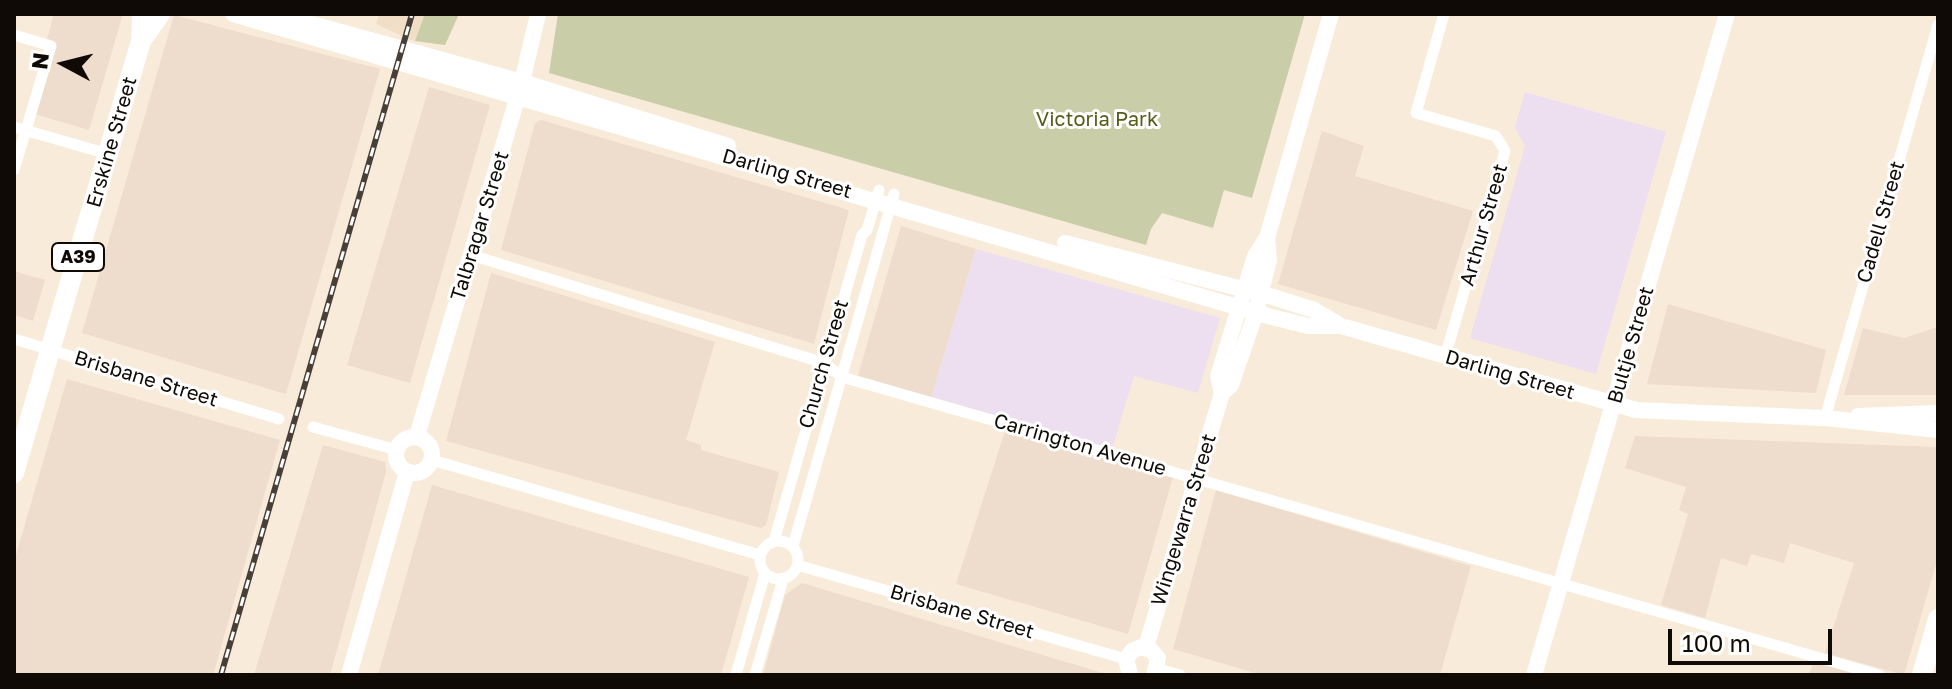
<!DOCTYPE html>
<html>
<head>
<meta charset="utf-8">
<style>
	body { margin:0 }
	#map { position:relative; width:1952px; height:689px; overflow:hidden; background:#f9ebd9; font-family:"Golos Text",sans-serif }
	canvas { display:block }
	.frame { position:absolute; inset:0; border:16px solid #0f0a05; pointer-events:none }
	.north { position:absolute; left:24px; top:24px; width:80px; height:80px; -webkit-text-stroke:6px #fff; paint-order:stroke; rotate:277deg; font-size:22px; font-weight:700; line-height:32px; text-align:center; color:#0f0a05 }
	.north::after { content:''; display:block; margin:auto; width:28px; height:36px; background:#0f0a05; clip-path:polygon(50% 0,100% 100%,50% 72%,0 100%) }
	.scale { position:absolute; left:1668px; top:629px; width:164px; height:36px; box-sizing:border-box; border:4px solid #0f0a05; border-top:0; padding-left:10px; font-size:24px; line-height:28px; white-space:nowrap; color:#0f0a05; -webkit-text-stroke:6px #fff; paint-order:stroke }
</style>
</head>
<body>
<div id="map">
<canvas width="1952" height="689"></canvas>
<div class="frame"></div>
<div class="north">N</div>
<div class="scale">100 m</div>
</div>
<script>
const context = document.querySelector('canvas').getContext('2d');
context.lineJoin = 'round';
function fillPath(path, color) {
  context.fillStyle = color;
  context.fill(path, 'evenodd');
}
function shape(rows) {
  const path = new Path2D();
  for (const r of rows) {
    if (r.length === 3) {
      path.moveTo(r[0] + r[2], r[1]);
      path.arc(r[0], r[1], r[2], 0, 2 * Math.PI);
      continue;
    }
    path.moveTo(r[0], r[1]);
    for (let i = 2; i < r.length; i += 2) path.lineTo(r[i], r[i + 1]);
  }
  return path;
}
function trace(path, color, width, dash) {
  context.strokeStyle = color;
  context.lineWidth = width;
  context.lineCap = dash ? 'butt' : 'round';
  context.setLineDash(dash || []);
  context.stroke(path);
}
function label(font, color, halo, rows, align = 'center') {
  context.font = font + ' "Golos Text",sans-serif';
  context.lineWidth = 6;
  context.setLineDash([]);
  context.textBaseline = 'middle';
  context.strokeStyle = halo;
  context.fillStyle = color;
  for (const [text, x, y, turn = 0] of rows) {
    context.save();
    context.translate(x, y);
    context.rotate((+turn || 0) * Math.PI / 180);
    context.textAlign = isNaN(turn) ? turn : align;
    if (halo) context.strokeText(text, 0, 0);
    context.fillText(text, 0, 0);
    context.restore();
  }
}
fillPath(shape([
	[54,14,123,14,89,130,35,114,56,42,47,39],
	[174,15,380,69,286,394,82,333],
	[429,87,490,105,410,383,347,365],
	[541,120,849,210,814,344,501,250,535,123],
	[1322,131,1364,146,1355,176,1473,211,1436,330,1278,284],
	[901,226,976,249,931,398,858,376],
	[14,271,45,280,33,321,14,315],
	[491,273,715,342,686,440,701,445,701,450,779,472,766,525,761,528,446,441],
	[1668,304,1826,350,1816,393,1647,384],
	[1938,327,1938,395,1844,395,1863,328,1904,338],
	[67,379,280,440,213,675,14,675,14,562],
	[1005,431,1173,477,1128,634,956,584],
	[1635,436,1938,447,1938,557,1904,675,1825,653,1854,563,1790,543,1784,563,1751,554,1747,566,1721,558,1705,618,1661,605,1688,514,1679,510,1686,487,1625,468],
	[323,445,385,462,386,472,330,675,254,675],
	[432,485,749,577,721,675,378,675],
	[1216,490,1471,566,1440,675,1262,675,1173,649],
	[802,583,1106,674,1106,675,763,675,785,595],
	[1814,660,1859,675,1809,675]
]), '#eedccc');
fillPath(shape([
	[379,14,459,14,445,45,411,40,376,24]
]), '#f0dec6');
fillPath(shape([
	[1525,92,1666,132,1596,374,1470,338,1525,146,1515,127],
	[976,249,1220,318,1198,393,1134,376,1112,449,931,398]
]), '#eddef0');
fillPath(shape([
	[425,14,459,14,445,45,415,41],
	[558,14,1305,14,1252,198,1224,190,1213,228,1162,213,1151,229,1146,245,549,73]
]), '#c9cda8');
trace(shape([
	[1444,14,1416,113,1496,136,1505,151,1445,357],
	[14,35,51,46,14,170],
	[14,127,108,154],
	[471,255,824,363,842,377,1879,675],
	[14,339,279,419],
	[1825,418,1938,25],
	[313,427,397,450],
	[432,460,760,555],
	[779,560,19],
	[774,541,862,235,867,230,879,190],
	[793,546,894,194],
	[797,565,1126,659],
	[1158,669,1180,675],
	[736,675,765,573],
	[755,675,783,579]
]), '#fff', 11);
trace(shape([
	[233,14,1268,316,1308,326,1341,326,1636,410,1825,418,1938,430],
	[276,14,522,82,728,146],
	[1065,243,1273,297,1314,310,1341,326],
	[1222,393,1218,376,1255,256,1267,238,1331,14],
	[1858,416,1938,413],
	[417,436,522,82,538,14],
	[414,455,18],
	[1146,647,1222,393,1231,385,1256,312,1269,260,1267,238],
	[349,675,407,472],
	[1130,675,1126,659,1132,651,1141,647,1151,650,1158,658,1154,675],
	[1534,675,1727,14]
]), '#fff', 16);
trace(shape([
	[141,41,160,14],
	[14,473,141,41,142,14],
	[1922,675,1938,619]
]), '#fff', 20);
const rail = shape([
	[221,675,412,14]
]);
trace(rail, '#484038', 6);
trace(rail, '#fff', 3, [9]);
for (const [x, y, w] of [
	[78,257,52]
]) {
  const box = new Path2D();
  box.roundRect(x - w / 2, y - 14, w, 28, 6);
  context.fillStyle = '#fff';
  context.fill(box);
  trace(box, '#0f0a05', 2);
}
label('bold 18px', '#0f0a05', null, [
	["A39",78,257]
]);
label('20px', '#575c18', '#fff', [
	["Victoria Park",1097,120]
]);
label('20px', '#0f0a05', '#fff', [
	["Erskine Street",112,142,-74],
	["Darling Street",787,174,16],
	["Cadell Street",1881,222,-74],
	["Arthur Street",1484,225,-74],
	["Talbragar Street",480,226,-73],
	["Bultje Street",1631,345,-74],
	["Church Street",824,364,-74],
	["Darling Street",1510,375,16],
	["Brisbane Street",146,379,17],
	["Carrington Avenue",1080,445,16],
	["Wingewarra Street",1184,520,-73],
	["Brisbane Street",962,612,16]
]);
</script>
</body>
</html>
